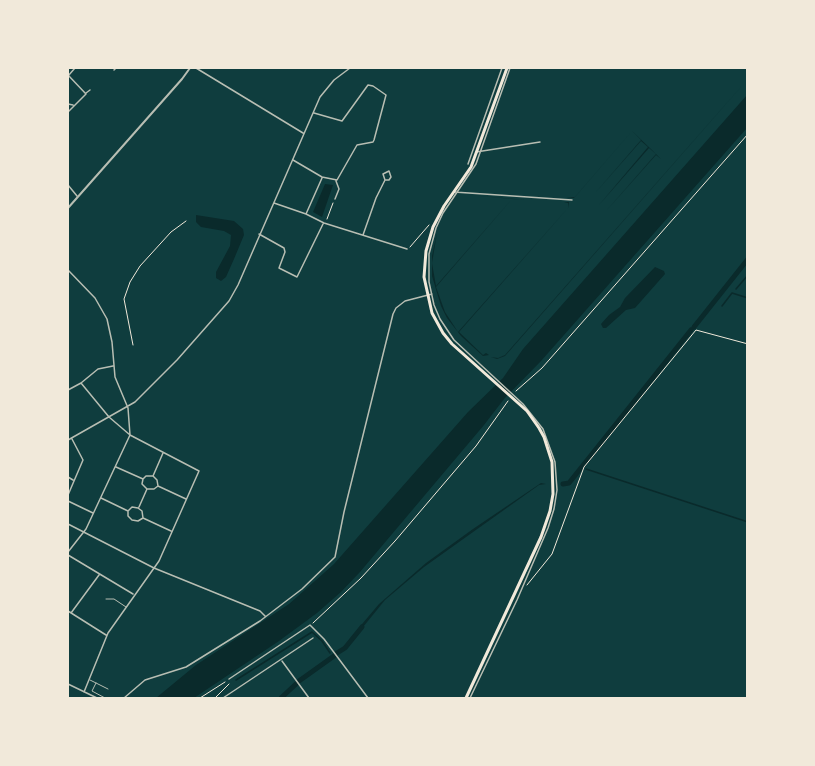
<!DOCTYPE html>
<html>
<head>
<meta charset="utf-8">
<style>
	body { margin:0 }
	#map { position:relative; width:815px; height:766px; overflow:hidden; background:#0f3d3e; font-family:Quicksand,sans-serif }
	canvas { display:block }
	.frame { position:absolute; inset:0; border:69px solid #f1e9da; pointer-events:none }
</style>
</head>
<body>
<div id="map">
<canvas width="815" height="766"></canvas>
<div class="frame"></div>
</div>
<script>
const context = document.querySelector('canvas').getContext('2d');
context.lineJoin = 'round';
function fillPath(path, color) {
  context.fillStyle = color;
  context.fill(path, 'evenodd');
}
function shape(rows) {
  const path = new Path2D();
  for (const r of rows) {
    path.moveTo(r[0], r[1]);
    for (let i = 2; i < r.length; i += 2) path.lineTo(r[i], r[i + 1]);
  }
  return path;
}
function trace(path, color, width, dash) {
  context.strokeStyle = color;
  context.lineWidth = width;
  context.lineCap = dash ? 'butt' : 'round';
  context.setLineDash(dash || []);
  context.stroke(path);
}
fillPath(shape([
	[747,80,505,356,497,359,491,357,498,358,505,355],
	[747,95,747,128,541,361,504,399,484,425,360,572,341,592,317,613,279,641,194,698,156,698,196,665,289,604,334,564,468,412,503,378,523,349],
	[632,131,574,198,566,198,575,197,632,131,653,151,661,159,656,155,607,210,656,154,649,148,599,205,648,147,641,141,596,192,641,140],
	[325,184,333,185,322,217,313,212],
	[470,195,526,200,512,199,436,287,445,312,458,332,568,208,568,203,564,202,569,202,568,208,459,332,483,355,486,353,489,355,483,356,461,336,447,318,441,306,432,276,432,256,437,233,432,263,436,286,512,199],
	[196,215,234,221,243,229,244,235,234,259,226,277,221,281,216,278,216,272,230,246,231,235,224,231,201,227,196,222],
	[655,267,664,271,665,274,635,308,626,310,606,328,603,328,601,324,609,315,620,307,625,298],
	[541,483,546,484,539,485,424,567,385,600,359,632,357,630,379,604,426,563,473,529]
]), '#0a2a2b');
trace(shape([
	[736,289,748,275],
	[722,306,732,293,748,298],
	[586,469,748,522],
	[236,680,312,632,322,641,330,653]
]), '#0a2a2b', 1.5);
trace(shape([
	[694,327,748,259],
	[563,484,569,483,691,330],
	[337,653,345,648,362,627],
	[299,681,334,656],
	[281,698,296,684]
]), '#0a2a2b', 5);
trace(shape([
	[327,219,333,203],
	[410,247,429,225],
	[133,345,124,299,130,282,140,266,171,232,186,221],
	[516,391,542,368,748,134],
	[527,585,552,554,584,467,696,330,748,344],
	[313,623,361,578,395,541,476,446,508,401],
	[200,698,225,682],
	[215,698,229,684]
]), '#f1e9da', 1);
trace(shape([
	[106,599,114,599,126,607],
	[90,680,108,689],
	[96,683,92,691,105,698]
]), '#b8beb3', 1);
trace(shape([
	[196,68,303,133],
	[114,70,116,68],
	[68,76,75,68],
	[86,93,90,90],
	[68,104,73,105],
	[68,112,86,94,68,75],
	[476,152,540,142],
	[293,160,322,177,337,180,357,145,373,142,374,140,386,95,373,86,368,85,342,121,314,113],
	[468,164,502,68],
	[68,185,77,196],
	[454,192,572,200],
	[335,199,339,189,336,181],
	[274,203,306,214,324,223,407,249],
	[306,214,322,178],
	[259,234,284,248,285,252,279,268,297,277,323,224],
	[363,235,376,198,385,180,389,180,391,177,389,171,383,174,385,180],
	[68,270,95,298,107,319,112,342,115,377,128,408,130,435,86,529,68,552],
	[81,383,109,417,130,435,199,471,159,561,108,633,84,692],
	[68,390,81,383,98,369,113,366],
	[68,440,135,402,177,360,229,301,238,285,320,97,334,80,350,68],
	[116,467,143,479,142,484,147,489,154,489,158,486,157,480,153,476,146,476,143,479],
	[153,476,163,453],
	[68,477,73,480],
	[158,486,186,499],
	[68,495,83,460,72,439],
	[101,498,128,511,128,516,132,520,138,521,143,518,142,511,138,508,132,507,128,511],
	[68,501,93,513],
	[139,507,147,489],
	[143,518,171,531],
	[68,524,154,568,260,611,265,616],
	[68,555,133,594],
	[68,611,106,635],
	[71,613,99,575],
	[282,661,309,698],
	[229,679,310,625,324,639,368,698],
	[68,684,97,698],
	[124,698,145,680,186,667,260,621,302,589,335,557,344,512,393,314,396,308,405,301,432,294],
	[223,698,313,638],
	[470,698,517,600,548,528,554,509,557,490,555,462,543,429,523,404,454,340,440,319,434,305,429,282,429,254,436,228,443,213,476,164,510,68]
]), '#b8beb3', 1.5);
trace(shape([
	[68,208,182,79,190,68]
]), '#b8beb3', 2);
trace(shape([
	[466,698,541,537,550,511,553,494,552,462,544,437,539,428,527,411,452,344,443,333,432,313,424,277,426,251,433,227,444,206,471,167,507,68]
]), '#f1e9da', 3);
</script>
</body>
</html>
